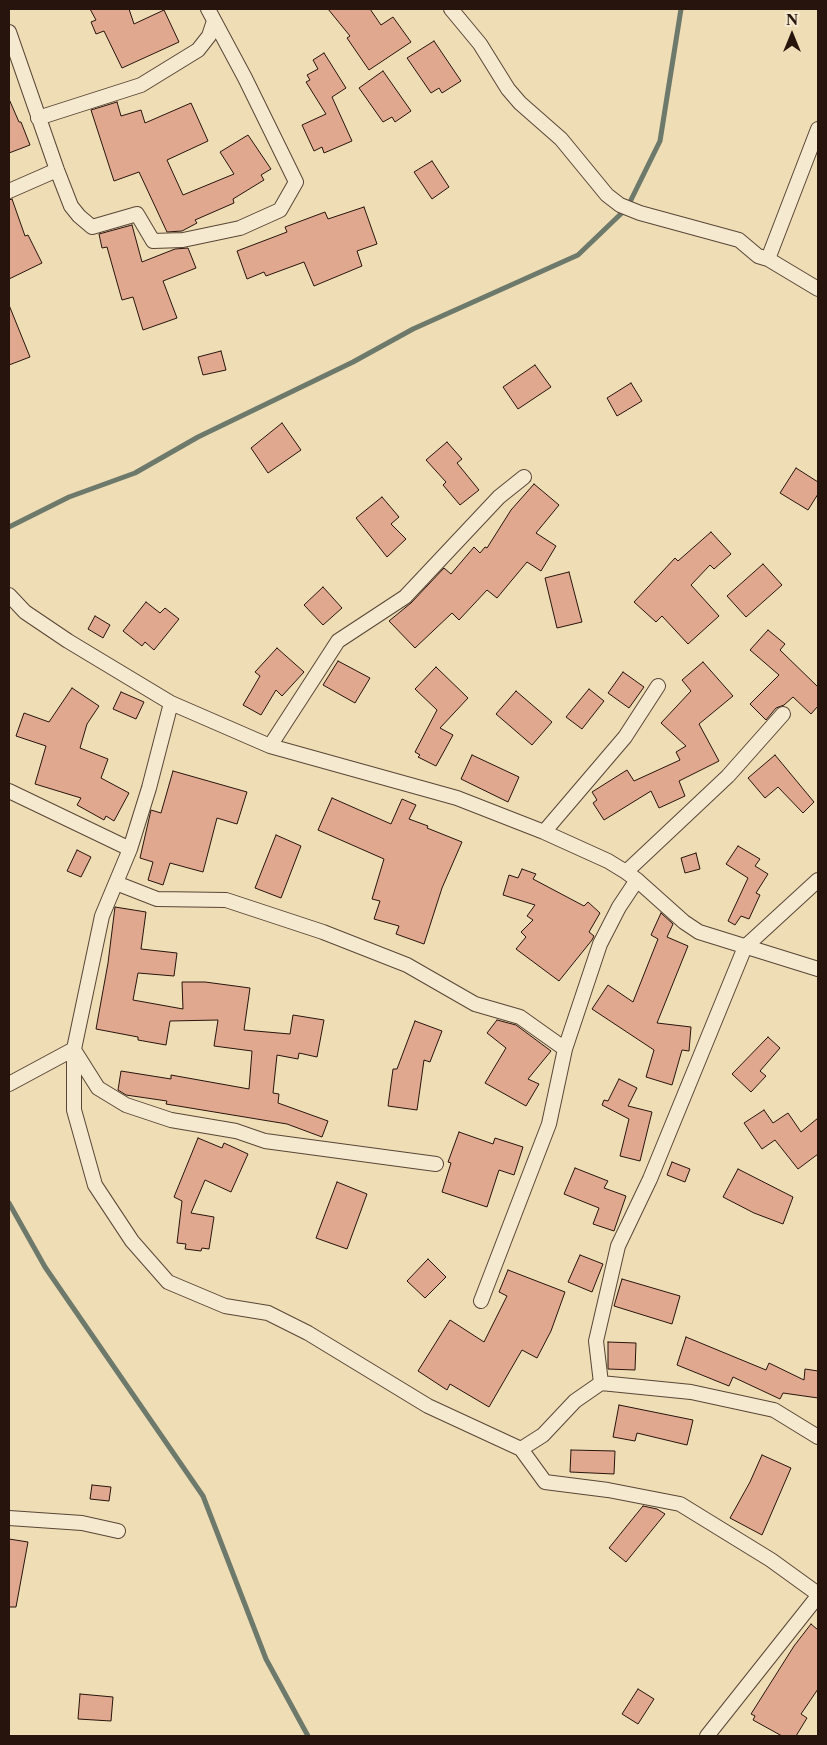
<!DOCTYPE html>
<html>
<head>
<meta charset="utf-8">
<style>
	body { margin:0 }
	#map { position:relative; width:827px; height:1745px; overflow:hidden; background:#efddb5; font-family:"Libre Caslon Text",serif }
	canvas { display:block }
	.frame { position:absolute; inset:0; border:10px solid #27140c; pointer-events:none }
	.north { position:absolute; left:767px; top:10px; width:50px; height:50px; -webkit-text-stroke:4px #f5e9cf; paint-order:stroke; rotate:0deg; font-size:14px; font-weight:700; line-height:20px; text-align:center; color:#27140c }
	.north::after { content:''; display:block; margin:auto; width:18px; height:22px; background:#27140c; clip-path:polygon(50% 0,100% 100%,50% 72%,0 100%) }
</style>
</head>
<body>
<div id="map">
<canvas width="827" height="1745"></canvas>
<div class="frame"></div>
<div class="north">N</div>
</div>
<script>
const context = document.querySelector('canvas').getContext('2d');
context.lineJoin = 'round';
function shape(rows) {
  const path = new Path2D();
  for (const r of rows) {
    path.moveTo(r[0], r[1]);
    for (let i = 2; i < r.length; i += 2) path.lineTo(r[i], r[i + 1]);
  }
  return path;
}
function trace(path, color, width, dash) {
  context.strokeStyle = color;
  context.lineWidth = width;
  context.lineCap = dash ? 'butt' : 'round';
  context.setLineDash(dash || []);
  context.stroke(path);
}
function fillPath(path, color) {
  context.fillStyle = color;
  context.fill(path, 'evenodd');
}
trace(shape([
	[9,527,69,497,135,473,198,437,353,362,413,329,578,255,627,208,660,141,681,9],
	[9,1203,45,1267,203,1496,266,1659,308,1736]
]), '#6c796b', 5);
const building = shape([
	[90,9,129,9,134,24,164,10,179,42,122,68,104,31,96,34,91,22,96,20,90,9],
	[328,9,370,9,381,25,393,17,411,42,369,70,347,38,350,36,328,9],
	[434,41,461,81,442,93,439,88,431,93,407,58,434,41],
	[324,53,346,88,332,97,352,141,324,153,322,147,314,151,302,125,326,114,306,82,310,80,307,75,318,69,313,60,324,53],
	[383,71,411,111,395,122,392,117,383,122,359,88,383,71],
	[9,99,19,122,21,122,30,145,9,153,9,99],
	[117,102,121,116,141,110,145,123,191,103,208,141,167,160,183,195,234,174,220,152,248,135,271,169,261,175,264,180,233,199,234,203,195,220,197,223,182,231,167,232,139,172,114,181,91,110,117,102],
	[432,161,449,187,432,199,414,172,432,161],
	[12,199,25,236,28,235,42,263,9,279,9,200,12,199],
	[364,207,377,244,357,251,362,266,314,286,304,262,266,276,264,272,247,279,237,251,287,232,285,227,325,212,328,219,364,207],
	[132,225,142,262,175,249,188,248,196,268,163,281,177,318,143,330,133,297,122,300,107,247,102,248,99,234,132,225],
	[9,305,30,357,9,365,9,305],
	[221,351,226,370,203,375,198,357,221,351],
	[535,365,551,387,518,409,503,387,535,365],
	[631,383,642,401,617,416,607,398,631,383],
	[282,423,301,450,268,473,251,448,282,423],
	[447,442,462,459,457,463,479,490,460,505,443,485,446,482,426,460,447,442],
	[796,468,818,482,818,494,808,510,780,493,796,468],
	[534,484,559,505,536,533,556,546,541,571,527,562,497,598,487,590,459,620,452,613,415,648,389,621,411,603,444,568,451,574,474,547,480,553,485,547,487,548,511,510,534,484],
	[382,497,399,517,391,524,406,539,387,557,356,518,382,497],
	[711,532,731,554,714,569,710,565,691,585,719,616,688,644,662,616,656,622,634,602,675,558,678,561,711,532],
	[763,564,782,585,746,617,727,596,763,564],
	[569,572,582,622,557,628,545,578,569,572],
	[323,587,342,608,323,625,304,605,323,587],
	[146,602,160,613,165,608,179,619,154,650,145,642,142,646,123,631,146,602],
	[95,616,110,625,103,638,88,629,95,616],
	[768,630,785,644,780,650,818,687,818,706,811,714,793,697,784,705,776,708,766,720,750,704,779,675,750,650,768,630],
	[277,648,304,672,282,696,276,690,261,715,243,705,260,676,255,672,277,648],
	[338,661,370,678,355,703,323,685,338,661],
	[703,662,733,696,699,724,719,761,679,781,685,796,659,808,651,791,604,820,593,803,597,800,592,792,627,770,634,781,680,760,676,752,686,746,661,723,691,691,682,680,703,662],
	[436,667,468,698,440,728,453,735,436,766,418,757,420,755,415,752,437,710,415,689,436,667],
	[623,672,644,687,629,708,608,693,623,672],
	[72,688,99,706,87,724,80,748,108,759,101,778,129,793,114,821,106,816,104,820,77,805,81,798,35,784,46,746,16,736,24,713,49,722,72,688],
	[589,689,604,701,582,729,566,717,589,689],
	[516,691,552,722,532,745,496,714,516,691],
	[121,692,144,702,136,719,113,709,121,692],
	[472,755,519,777,508,802,461,779,472,755],
	[775,755,814,802,803,813,778,787,765,798,748,778,775,755],
	[173,771,247,792,237,824,217,818,203,872,170,863,163,885,148,880,153,862,140,858,151,810,161,813,173,771],
	[332,798,391,824,402,799,416,805,409,819,428,826,427,828,462,842,442,888,424,944,396,934,399,926,374,919,380,901,372,899,384,859,318,830,332,798],
	[276,835,301,846,281,898,255,888,276,835],
	[738,846,760,859,755,866,768,874,756,893,760,895,749,919,741,916,735,925,728,921,748,878,726,864,738,846],
	[77,850,91,857,81,877,67,871,77,850],
	[696,853,700,869,685,873,681,858,696,853],
	[522,869,536,874,533,879,584,906,588,902,600,913,589,932,594,936,592,940,559,981,516,949,526,937,521,932,533,920,527,916,535,905,503,895,509,875,518,878,522,869],
	[115,907,146,912,141,949,177,953,174,976,138,973,133,1000,183,1009,182,982,205,982,250,988,244,1030,290,1034,293,1015,324,1020,317,1057,299,1053,298,1059,277,1055,273,1093,279,1094,278,1103,328,1121,322,1137,287,1124,166,1104,167,1101,126,1095,118,1090,121,1071,171,1079,171,1075,249,1089,252,1051,214,1046,218,1020,170,1021,166,1045,138,1040,138,1037,96,1029,108,963,115,907],
	[661,913,673,924,667,937,688,946,657,1023,691,1027,689,1051,682,1050,672,1085,646,1077,654,1050,592,1009,608,985,633,1002,658,939,651,935,661,913],
	[497,1020,516,1025,551,1051,528,1079,539,1084,526,1106,485,1083,506,1048,487,1033,497,1020],
	[415,1021,442,1031,430,1062,424,1060,417,1110,388,1106,393,1069,397,1069,415,1021],
	[768,1037,780,1048,760,1071,766,1076,751,1092,732,1074,768,1037],
	[619,1079,637,1088,628,1106,652,1112,640,1161,620,1156,629,1119,602,1105,604,1100,608,1101,619,1079],
	[764,1110,773,1123,788,1113,801,1132,818,1118,818,1154,798,1169,775,1140,762,1149,744,1123,764,1110],
	[459,1132,493,1144,495,1138,523,1147,514,1175,499,1170,487,1207,442,1192,451,1163,448,1162,459,1132],
	[198,1138,222,1148,224,1143,248,1154,231,1192,205,1180,191,1213,214,1217,209,1249,202,1248,201,1251,185,1249,186,1244,177,1243,182,1201,174,1197,198,1138],
	[672,1162,690,1169,685,1182,667,1175,672,1162],
	[575,1168,608,1181,604,1188,626,1196,614,1231,593,1224,599,1208,564,1194,575,1168],
	[738,1169,793,1197,783,1224,754,1213,723,1197,738,1169],
	[337,1182,367,1194,347,1249,316,1238,337,1182],
	[580,1255,603,1264,592,1292,568,1282,580,1255],
	[428,1259,446,1277,425,1298,407,1281,428,1259],
	[508,1270,565,1292,551,1331,537,1358,522,1350,489,1407,450,1384,447,1390,418,1371,450,1320,484,1342,507,1296,499,1292,508,1270],
	[622,1279,680,1296,672,1324,614,1306,622,1279],
	[686,1337,766,1370,769,1363,804,1380,805,1369,818,1371,818,1398,783,1393,780,1399,733,1377,729,1386,677,1365,686,1337],
	[608,1342,636,1343,635,1370,608,1369,608,1342],
	[619,1405,693,1420,687,1445,637,1433,635,1441,613,1437,619,1405],
	[571,1450,615,1451,614,1474,570,1472,571,1450],
	[762,1455,791,1468,762,1535,730,1518,750,1482,762,1455],
	[92,1485,111,1487,109,1501,90,1499,92,1485],
	[643,1506,657,1509,665,1514,626,1562,609,1548,643,1506],
	[9,1539,28,1542,16,1607,9,1607,9,1539],
	[811,1624,818,1630,818,1689,801,1714,807,1718,796,1736,782,1736,753,1720,755,1716,751,1714,794,1646,811,1624],
	[638,1689,654,1699,638,1724,622,1714,638,1689],
	[80,1694,113,1697,111,1721,78,1719,80,1694]
]);
fillPath(building, '#e0a88e');
trace(building, '#27140c', 1);
const street = shape([
	[451,9,480,44,508,89,520,103,561,139,607,195,620,205,640,213,739,240,758,256,768,259,818,289],
	[9,32,57,170,71,206,79,216,92,227,137,214,153,241,183,240,240,228,280,210,296,182,245,78,208,9],
	[38,118,141,85,198,50,209,36,214,21],
	[9,191,57,170],
	[768,259,818,129],
	[9,595,25,612,68,641,171,703,270,746,457,798,544,832,608,861,626,872,637,880,684,922,699,932,818,969],
	[270,746,338,641,405,597,499,497,524,477],
	[9,791,130,849],
	[544,832,625,737,658,686],
	[626,872,728,776,783,714],
	[116,883,157,899,226,900,323,932,407,965,475,1004,520,1017,565,1049],
	[74,1049,74,1110,95,1185,132,1241,168,1282,225,1306,268,1313,308,1333,428,1406,521,1449,543,1435,575,1401,601,1383,691,1392,774,1410,818,1437],
	[74,1050,98,1088,126,1105,171,1120,236,1131,265,1141,436,1164],
	[9,1084,74,1049,102,916,130,849,149,788,171,703],
	[481,1301,549,1124,565,1049,600,944,619,907,637,880],
	[601,1383,596,1341,618,1246,650,1179,745,947,818,880],
	[521,1449,545,1482,608,1490,680,1504,771,1560,818,1594],
	[9,1518,82,1523,118,1531],
	[707,1736,818,1596]
]);
trace(street, '#594636', 16);
trace(street, '#f5e9cf', 14);
</script>
</body>
</html>
